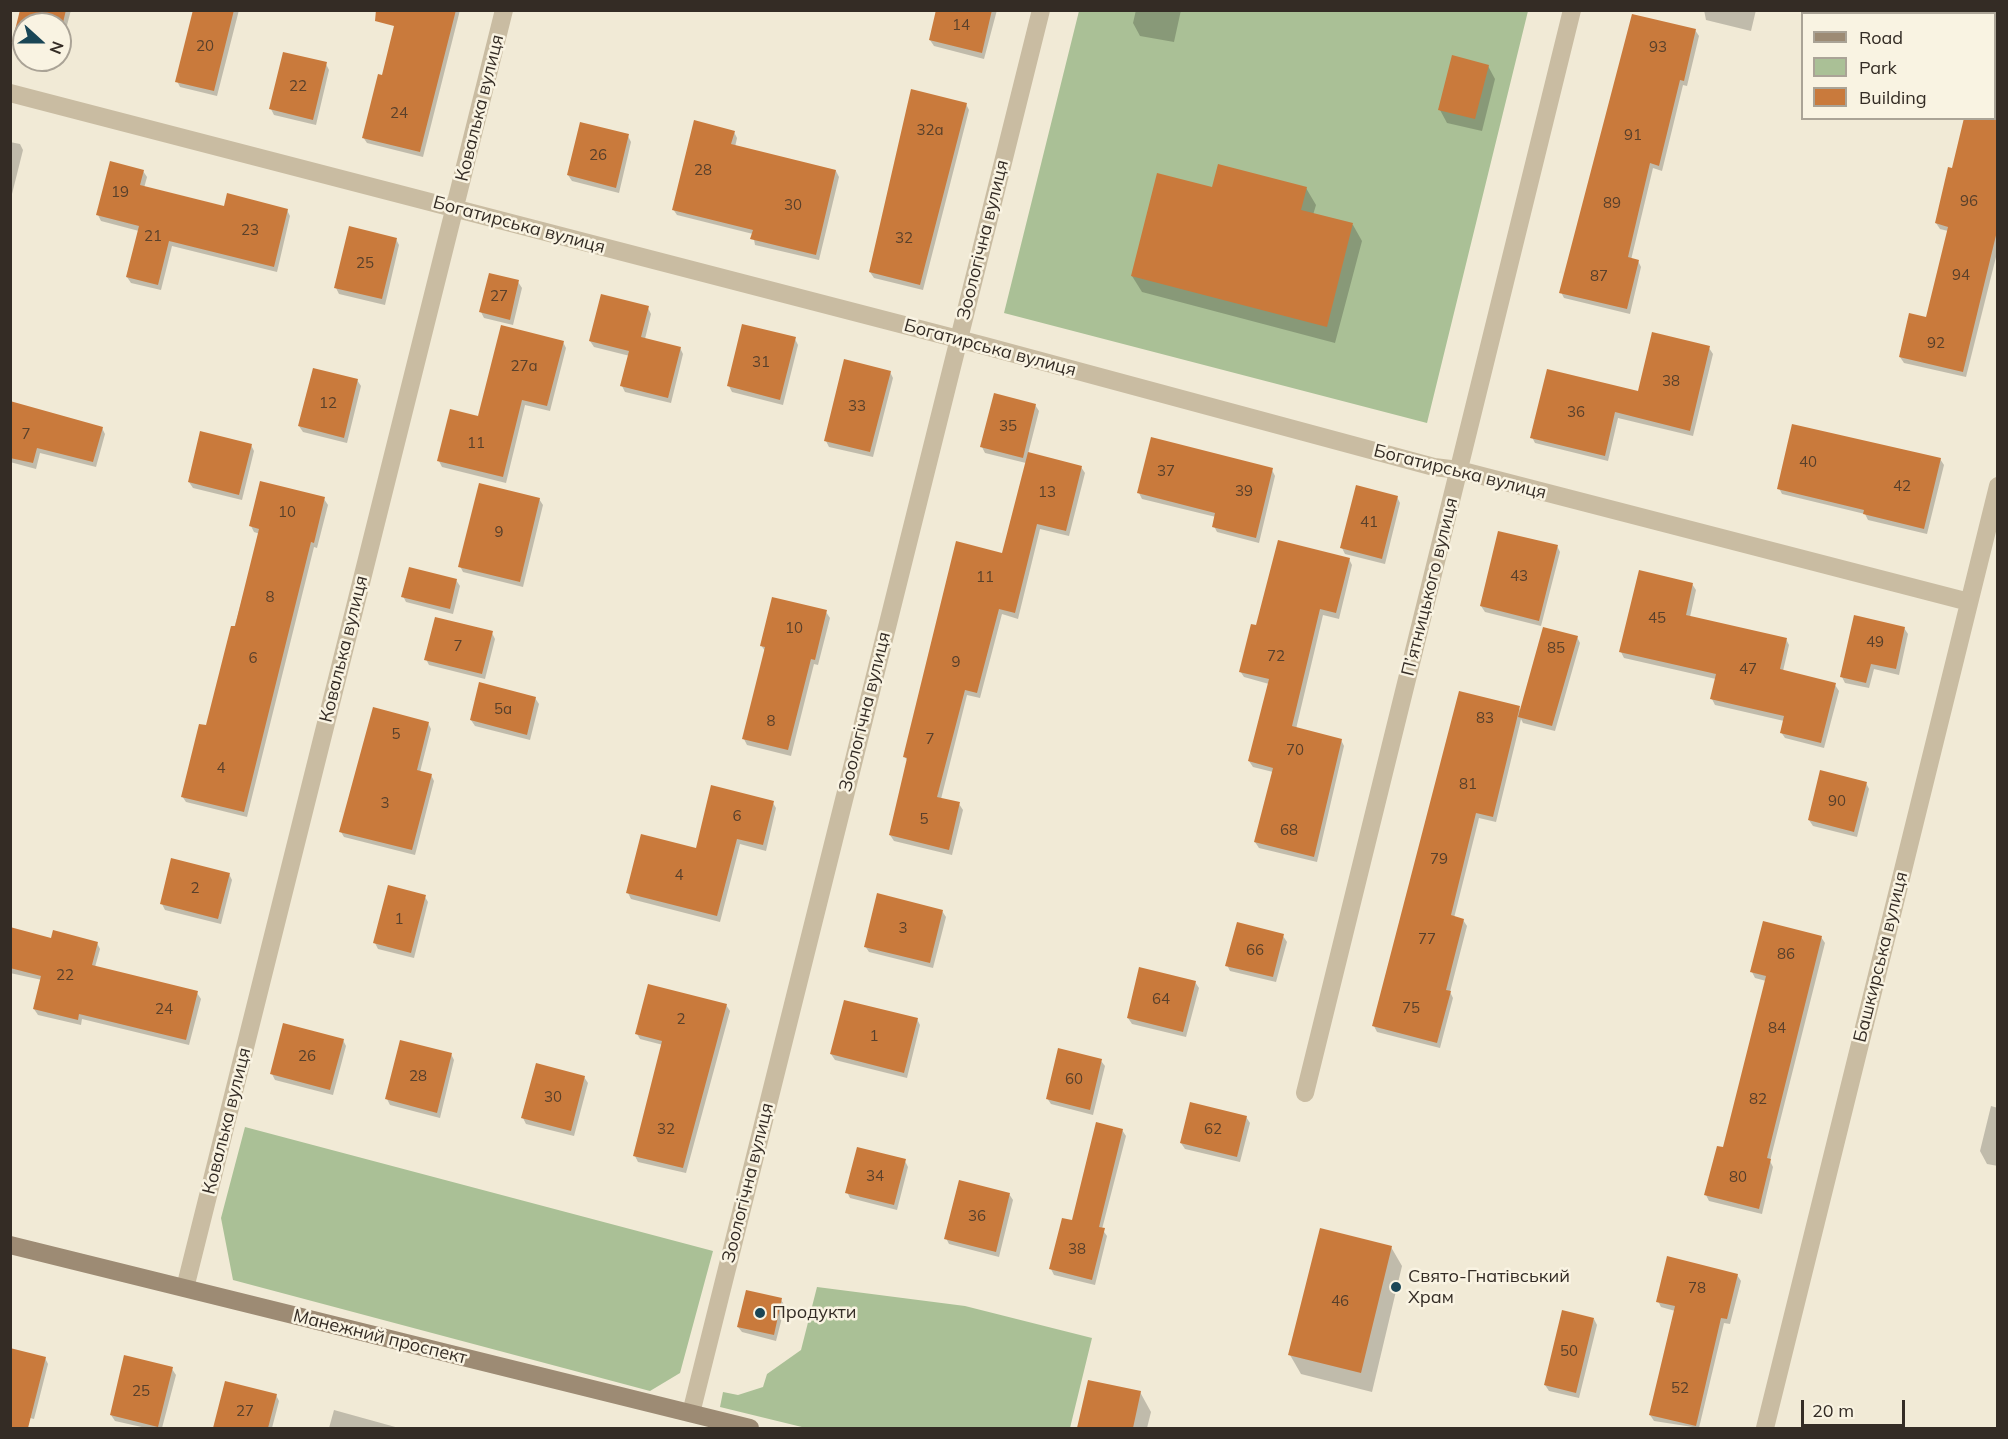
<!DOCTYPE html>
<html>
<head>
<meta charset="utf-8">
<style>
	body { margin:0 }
	#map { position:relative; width:2008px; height:1439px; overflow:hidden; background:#f1ead6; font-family:Mulish,sans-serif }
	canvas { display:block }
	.frame { position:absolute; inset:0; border:12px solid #342c25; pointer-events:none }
	.legend { position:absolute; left:1801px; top:12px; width:195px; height:108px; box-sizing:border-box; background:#f9f3e2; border:2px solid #aaa396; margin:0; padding:8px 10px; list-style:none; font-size:18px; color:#342c25 }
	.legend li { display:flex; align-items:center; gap:12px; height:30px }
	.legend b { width:30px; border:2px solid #aaa396 }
	.north { position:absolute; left:12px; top:12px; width:60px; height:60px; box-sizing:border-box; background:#f9f3e2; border:2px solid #aaa396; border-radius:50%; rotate:111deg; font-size:16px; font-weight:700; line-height:24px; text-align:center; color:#342c25 }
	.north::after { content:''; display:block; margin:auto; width:21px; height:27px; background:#1a4656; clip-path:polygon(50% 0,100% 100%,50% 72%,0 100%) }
	.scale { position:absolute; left:1801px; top:1400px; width:104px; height:27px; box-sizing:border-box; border:3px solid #342c25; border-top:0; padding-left:8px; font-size:18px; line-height:21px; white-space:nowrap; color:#342c25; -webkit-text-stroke:4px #f9f3e2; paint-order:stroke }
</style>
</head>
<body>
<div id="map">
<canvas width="2008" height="1439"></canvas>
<div class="frame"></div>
<ul class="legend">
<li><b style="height:8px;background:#9d8b74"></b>Road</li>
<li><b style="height:16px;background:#aac096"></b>Park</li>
<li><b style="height:16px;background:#c97a3c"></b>Building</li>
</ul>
<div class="north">N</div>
<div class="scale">20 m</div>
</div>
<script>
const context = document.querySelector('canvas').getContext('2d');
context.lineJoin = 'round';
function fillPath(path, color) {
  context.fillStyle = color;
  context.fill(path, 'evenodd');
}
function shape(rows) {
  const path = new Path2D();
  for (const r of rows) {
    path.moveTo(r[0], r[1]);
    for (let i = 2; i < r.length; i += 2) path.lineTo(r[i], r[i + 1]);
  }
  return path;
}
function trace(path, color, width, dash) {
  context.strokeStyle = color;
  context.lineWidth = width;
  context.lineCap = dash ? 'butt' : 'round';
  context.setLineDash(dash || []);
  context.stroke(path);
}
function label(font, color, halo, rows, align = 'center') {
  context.font = font + ' Mulish,sans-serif';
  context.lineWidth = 5;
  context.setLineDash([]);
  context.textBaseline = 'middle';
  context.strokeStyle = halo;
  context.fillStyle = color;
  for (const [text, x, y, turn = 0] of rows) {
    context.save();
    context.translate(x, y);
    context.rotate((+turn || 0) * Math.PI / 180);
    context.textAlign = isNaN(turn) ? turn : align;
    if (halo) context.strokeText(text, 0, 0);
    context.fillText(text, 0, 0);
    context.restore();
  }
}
fillPath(shape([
	[1079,11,1528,11,1427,423,1004,313],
	[245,1127,713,1251,680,1373,650,1391,233,1280,221,1218],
	[817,1287,965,1306,1092,1338,1070,1428,806,1428,720,1407,723,1392,738,1395,763,1387,767,1374,801,1350]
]), '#aac096');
fillPath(shape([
	[22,10,71,10,60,52,60,24,24,24,24,50,17,48,14,42],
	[194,10,239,10,217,96,180,87,177,81],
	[400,10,460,10,423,157,367,143,363,137,383,77],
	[938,10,997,10,984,59,934,46,930,40],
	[1136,10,1181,10,1174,42,1140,36,1133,23],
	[1704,10,1756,10,1751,31,1706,20],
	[1695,30,1699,36,1687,86,1683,85,1662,171,1653,168,1631,260,1638,261,1641,267,1630,314,1564,298,1561,292],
	[1994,30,1998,31,1998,249,1966,377,1904,363,1900,357,1927,319,1948,231,1940,229,1936,223,1953,169,1994,118],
	[326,64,329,70,316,125,274,115,271,109],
	[1488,66,1495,79,1482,131,1447,123,1440,110],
	[912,91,966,104,969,110,923,290,874,278,870,272],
	[734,132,737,138,735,147,836,171,839,177,819,260,755,245,753,234,677,215,673,209],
	[628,136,631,142,619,193,572,181,568,175],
	[10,142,20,144,23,150,12,194],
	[143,171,147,177,144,188,225,208,287,210,290,216,277,272,172,246,161,290,131,283,127,277,139,231,101,221,98,215],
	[1306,188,1316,205,1313,215,1353,225,1362,241,1335,343,1142,292,1132,276,1213,189],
	[396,239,399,245,385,305,339,294,336,288],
	[518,282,522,288,513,325,484,318,481,312],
	[648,308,651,314,645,339,680,348,683,354,671,403,625,392,622,386,630,356,594,347,590,341],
	[795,339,798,345,783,405,732,392,729,386],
	[563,342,566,348,550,411,525,405,506,483,442,467,439,461,479,418],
	[1709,348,1713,354,1693,436,1618,418,1608,461,1535,443,1532,437,1639,392],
	[890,372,893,378,873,457,829,447,826,441],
	[357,380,361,386,347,443,303,432,299,426],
	[10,403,102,428,105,434,96,467,40,453,36,469,10,462],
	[1035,405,1039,411,1028,454,1081,467,1085,473,1069,536,1040,529,1018,619,1002,614,980,698,967,695,941,799,959,804,963,810,952,855,894,841,890,835,908,762,905,757,1003,554,1026,463,985,453,982,447],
	[251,445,254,451,242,500,193,488,189,482],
	[1940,459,1944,465,1927,534,1868,520,1865,514,1782,494,1779,488],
	[1272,470,1275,476,1259,543,1217,532,1214,526,1216,517,1142,499,1139,493],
	[1397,497,1400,503,1385,564,1345,554,1342,548],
	[324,499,328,505,317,548,314,547,247,817,186,802,182,796,207,727,260,534,254,532,251,526],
	[539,499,543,505,523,587,463,572,460,566],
	[1557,546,1560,552,1541,626,1485,612,1481,606],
	[1349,559,1352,565,1339,619,1323,615,1296,729,1341,740,1344,746,1317,862,1259,848,1255,842,1273,772,1253,767,1249,761,1269,684,1244,677,1240,671,1257,627],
	[456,580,460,586,453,614,406,602,403,596],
	[1692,584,1696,590,1690,617,1786,639,1789,645,1783,671,1835,685,1839,691,1824,748,1785,738,1781,732,1784,721,1715,705,1712,699,1716,679,1624,658,1621,652],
	[826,612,830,618,818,665,814,664,791,756,747,745,744,739,765,651,761,645],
	[1904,628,1908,634,1899,675,1874,669,1869,688,1845,683,1842,677],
	[492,633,495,639,485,679,429,665,426,659],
	[1577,637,1580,643,1555,731,1523,723,1521,719,1496,822,1479,818,1454,918,1463,920,1467,926,1450,992,1453,998,1440,1048,1377,1032,1374,1026,1519,708,1521,712],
	[535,698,539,704,530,740,475,726,471,720],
	[428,723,431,729,420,772,431,775,434,781,415,855,344,837,341,832],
	[1866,783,1869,789,1857,837,1813,826,1809,820],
	[773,803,776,808,766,851,740,844,720,922,631,899,628,893],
	[229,874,232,880,221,924,165,910,162,904],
	[425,897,428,902,414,958,378,949,375,943],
	[942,911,946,917,933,968,869,952,865,946],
	[10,929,52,939,97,943,100,949,95,967,197,993,201,999,189,1045,82,1019,81,1025,38,1015,34,1009,42,980,10,973],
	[1283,936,1287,942,1276,982,1230,971,1227,965],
	[1821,937,1825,943,1770,1161,1773,1167,1762,1214,1709,1201,1706,1195,1724,1149,1766,981,1755,978,1752,972],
	[1195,982,1199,988,1186,1037,1132,1024,1128,1018],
	[726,1005,730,1011,686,1173,638,1162,635,1156,663,1045,640,1039,637,1034],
	[917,1019,920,1025,907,1078,835,1060,831,1054],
	[343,1040,346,1046,333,1095,275,1080,272,1074],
	[451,1054,454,1060,440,1118,390,1105,387,1099],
	[1101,1061,1105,1066,1093,1115,1051,1104,1047,1098],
	[584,1077,588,1083,574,1136,526,1124,523,1118],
	[1991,1106,1998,1108,1998,1166,1987,1164,1980,1151],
	[1246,1117,1250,1123,1240,1162,1185,1149,1181,1143],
	[1122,1130,1126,1136,1102,1229,1107,1236,1095,1285,1054,1275,1051,1269,1073,1222],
	[905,1161,908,1167,897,1210,850,1198,847,1192],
	[1009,1194,1013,1200,999,1257,949,1244,946,1238],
	[1391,1247,1402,1266,1372,1392,1301,1374,1290,1355],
	[1737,1275,1741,1281,1730,1324,1724,1323,1699,1428,1654,1421,1650,1415,1675,1311,1661,1307,1658,1301],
	[781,1300,785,1306,776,1341,742,1332,738,1327],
	[1594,1319,1597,1325,1579,1398,1549,1391,1545,1385],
	[45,1358,48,1364,34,1419,10,1413],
	[172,1369,176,1375,162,1428,146,1428,115,1421,111,1415],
	[1089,1381,1140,1392,1151,1412,1147,1428,1079,1428],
	[226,1383,276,1395,279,1401,272,1428,215,1428],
	[334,1410,399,1428,329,1428]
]), '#0003');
fillPath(shape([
	[20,10,66,10,60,35,60,24,24,24,24,45,12,42],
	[193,10,234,10,214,91,175,82],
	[376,10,456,10,420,152,362,138,378,74,382,75,394,26,375,21],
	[936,10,992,10,982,53,929,40],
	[1632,14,1696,29,1684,81,1680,80,1659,166,1650,163,1628,257,1639,260,1627,309,1559,293],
	[283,52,327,62,313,120,269,109],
	[1452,55,1489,65,1475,119,1438,110],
	[911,89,967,103,920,285,869,272],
	[1964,118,1998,118,1998,227,1963,372,1899,357,1909,313,1926,317,1948,227,1935,223,1948,167,1952,168],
	[694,120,735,131,731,144,836,170,816,255,750,239,753,230,672,210],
	[580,122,629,134,616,188,567,175],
	[110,161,144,170,140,185,224,206,227,193,288,209,274,267,169,241,158,285,126,277,139,226,96,215],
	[1218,164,1307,187,1301,210,1353,223,1327,327,1131,276,1157,173,1212,187],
	[349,226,397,238,382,299,334,288],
	[489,273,519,280,510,320,479,312],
	[601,294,649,306,641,337,681,347,668,398,620,386,629,351,589,341],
	[742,324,796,337,780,400,727,386],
	[501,325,564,341,547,406,522,400,503,477,437,461,450,409,478,416],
	[1652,332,1710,346,1690,431,1615,412,1605,456,1530,438,1547,369,1638,391],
	[844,359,891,371,870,452,824,441],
	[313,368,358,379,344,438,298,426],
	[994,393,1036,404,1023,458,980,447],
	[10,401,103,427,93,462,37,448,33,463,10,458],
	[1792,424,1941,458,1924,529,1863,514,1864,510,1777,489],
	[200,431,252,444,239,495,188,482],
	[1151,437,1273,468,1256,538,1212,527,1215,513,1137,493],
	[1028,452,1082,466,1066,531,1037,524,1015,613,999,609,977,693,965,690,937,797,960,802,949,850,889,835,907,758,903,757,956,541,1002,553],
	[260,481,325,497,314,543,311,542,244,812,181,797,199,724,206,725,231,626,235,626,259,529,249,526],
	[479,483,540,498,520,582,458,567],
	[1356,485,1398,496,1382,559,1340,548],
	[1498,531,1558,545,1539,621,1480,606],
	[1278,540,1350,558,1336,613,1320,609,1292,726,1342,739,1314,857,1254,842,1273,768,1248,761,1269,679,1239,672,1251,624,1256,625],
	[409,567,457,579,450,609,401,597],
	[1639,570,1693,583,1686,615,1787,638,1780,669,1836,683,1821,743,1780,733,1784,716,1710,699,1716,674,1619,652],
	[772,597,827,610,815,660,811,659,788,750,742,739,765,647,760,646],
	[1854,615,1905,627,1896,669,1871,664,1866,683,1840,677],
	[435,617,493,631,482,674,424,660],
	[1543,627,1578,636,1552,726,1518,717],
	[479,682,536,697,527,735,470,720],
	[1459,691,1520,706,1493,817,1476,813,1451,915,1464,919,1446,990,1451,991,1437,1043,1372,1026],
	[373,707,429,722,417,770,432,774,412,850,339,832],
	[1820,770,1867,782,1854,832,1808,820],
	[711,785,774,801,763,845,737,839,717,916,626,893,641,834,696,848],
	[171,858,230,873,218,919,160,904],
	[388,885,426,895,411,953,373,943],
	[877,893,943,910,930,963,864,947],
	[1763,921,1822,936,1767,1158,1771,1159,1759,1209,1704,1195,1717,1146,1723,1147,1766,976,1750,972],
	[1237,922,1284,934,1273,977,1225,966],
	[10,927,51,938,53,930,98,942,92,965,198,991,186,1040,79,1014,78,1020,33,1009,41,976,10,968],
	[1139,967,1196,981,1183,1032,1127,1018],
	[648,984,727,1004,683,1168,633,1156,662,1041,635,1034],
	[844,1000,918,1018,904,1073,830,1054],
	[283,1023,344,1039,330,1090,270,1074],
	[400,1040,452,1053,437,1113,385,1099],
	[1058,1048,1102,1059,1090,1110,1046,1099],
	[536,1063,585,1076,571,1131,521,1118],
	[1190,1102,1247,1116,1237,1157,1180,1143],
	[1096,1122,1123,1129,1099,1227,1105,1228,1092,1280,1049,1269,1062,1218,1072,1220],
	[857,1147,906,1159,894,1205,845,1193],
	[959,1180,1010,1193,996,1252,944,1239],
	[1320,1228,1392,1246,1361,1373,1288,1355],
	[1667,1256,1738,1274,1727,1319,1721,1318,1696,1426,1649,1415,1675,1306,1656,1302],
	[746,1290,782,1298,774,1335,737,1327],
	[1562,1310,1594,1318,1576,1393,1544,1385],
	[10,1348,46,1357,28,1428,10,1428],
	[124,1355,173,1367,158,1427,110,1415],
	[1088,1380,1141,1391,1133,1428,1077,1428],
	[225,1381,277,1394,268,1428,213,1428]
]), '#c97a3c');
trace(shape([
	[10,93,985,346,1434,467,1459,470,1969,602],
	[1305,1093,1572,10],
	[185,1288,504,10],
	[691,1413,1041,10],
	[1765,1428,1998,486]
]), '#c9bca2', 18);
trace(shape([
	[10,1245,750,1428]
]), '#9d8b74', 18);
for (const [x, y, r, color] of [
	[1396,1287,6,"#1a4656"],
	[760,1313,6,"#1a4656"]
]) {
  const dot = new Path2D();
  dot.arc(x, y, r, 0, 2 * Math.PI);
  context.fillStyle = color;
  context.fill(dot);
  trace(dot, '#f9f3e2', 2);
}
label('15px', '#59402b', null, [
	["14",961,25],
	["20",205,46],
	["93",1658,47],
	["22",298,86],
	["24",399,113],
	["32а",930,130],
	["91",1633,135],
	["26",598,155],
	["28",703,170],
	["19",120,192],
	["96",1969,201],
	["89",1612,203],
	["30",793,205],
	["23",250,230],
	["21",153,236],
	["32",904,238],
	["25",365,263],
	["94",1961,275],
	["87",1599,276],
	["27",499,296],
	["92",1936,343],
	["31",761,362],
	["27а",524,366],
	["38",1671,381],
	["12",328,403],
	["33",857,406],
	["36",1576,412],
	["35",1008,426],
	["7",26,434],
	["11",476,443],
	["40",1808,462],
	["37",1166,471],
	["42",1902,486],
	["39",1244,491],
	["13",1047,492],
	["10",287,512],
	["41",1369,522],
	["9",499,532],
	["43",1519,576],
	["11",985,577],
	["8",270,597],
	["45",1657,618],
	["10",794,628],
	["49",1875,642],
	["7",458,646],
	["85",1556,648],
	["72",1276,656],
	["6",253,658],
	["9",956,662],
	["47",1748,669],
	["5а",503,709],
	["83",1485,718],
	["8",771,721],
	["5",396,734],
	["7",930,739],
	["70",1295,750],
	["4",221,768],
	["81",1468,784],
	["90",1837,801],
	["3",385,803],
	["6",737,816],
	["5",924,819],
	["68",1289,830],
	["79",1439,859],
	["4",679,875],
	["2",195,888],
	["1",399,919],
	["3",903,928],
	["77",1427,939],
	["66",1255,950],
	["86",1786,954],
	["22",65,975],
	["64",1161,999],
	["75",1411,1008],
	["24",164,1009],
	["2",681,1019],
	["84",1777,1028],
	["1",874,1036],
	["26",307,1056],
	["28",418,1076],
	["60",1074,1079],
	["30",553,1097],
	["82",1758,1099],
	["32",666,1129],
	["62",1213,1129],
	["34",875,1176],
	["80",1738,1177],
	["36",977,1216],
	["38",1077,1249],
	["78",1697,1288],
	["46",1340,1301],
	["50",1569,1351],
	["52",1680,1388],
	["25",141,1391],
	["27",245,1411]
]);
label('18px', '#342c25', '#f9f3e2', [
	["Ковалька вулиця",480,108,-76],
	["Богатирська вулиця",519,225,15],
	["Зоологічна вулиця",983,240,-76],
	["Богатирська вулиця",990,348,15],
	["Богатирська вулиця",1460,472,14],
	["П’ятницького вулиця",1430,587,-76],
	["Ковалька вулиця",344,649,-76],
	["Зоологічна вулиця",865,712,-76],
	["Башкирська вулиця",1881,957,-76],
	["Ковалька вулиця",227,1121,-76],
	["Зоологічна вулиця",748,1183,-76],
	["Манежний проспект",380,1337,14]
]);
label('18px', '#342c25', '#f9f3e2', [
	["Свято-Гнатівський",1408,1277],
	["Храм",1408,1298],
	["Продукти",772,1313]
], 'left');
</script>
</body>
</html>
